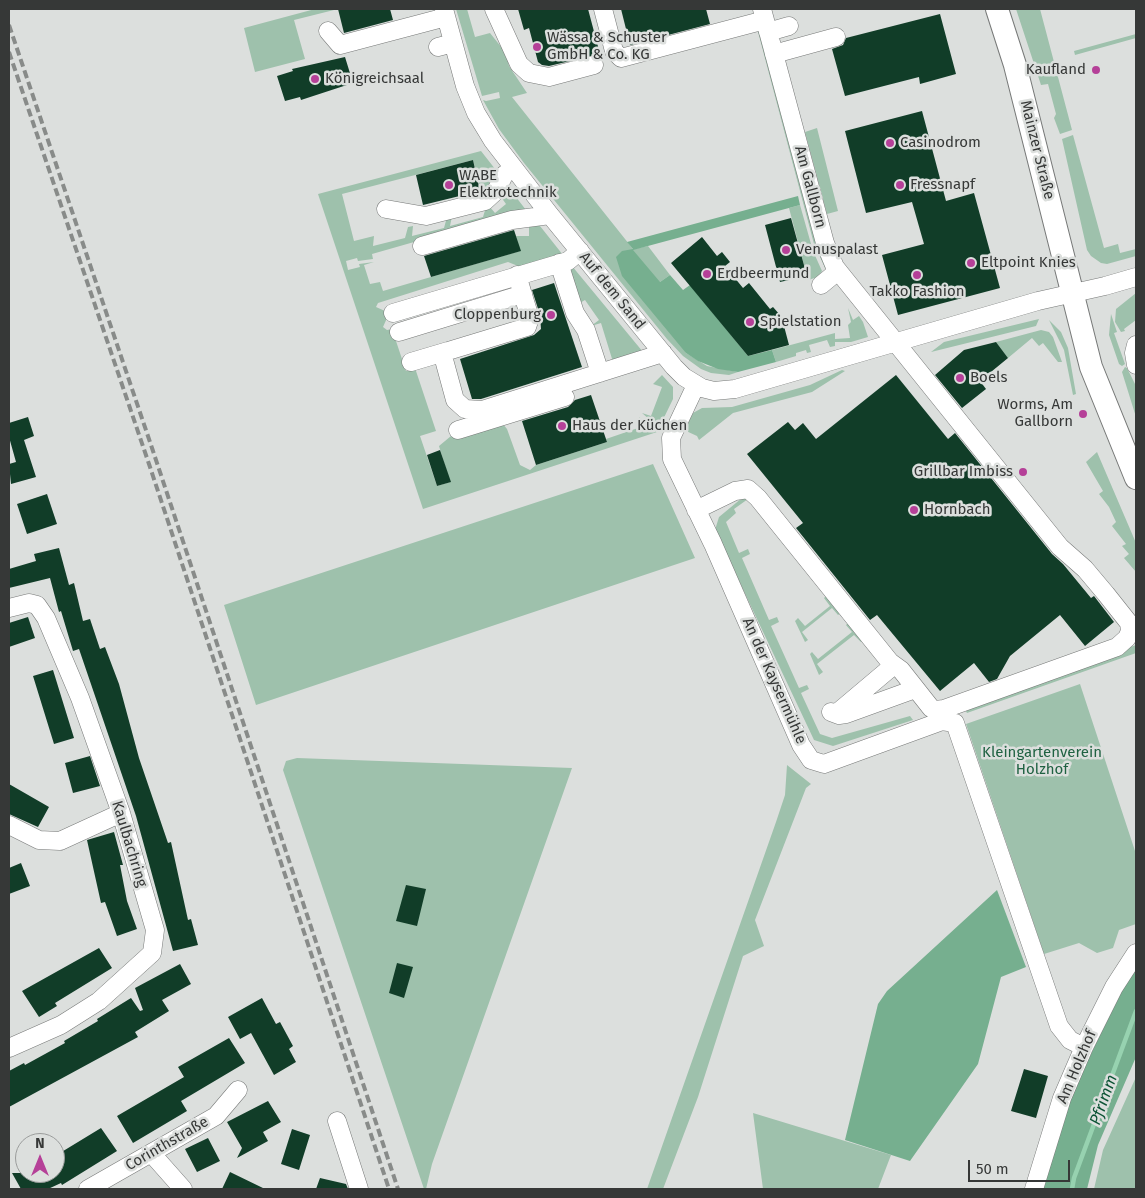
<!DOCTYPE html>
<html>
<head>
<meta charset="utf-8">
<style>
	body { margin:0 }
	#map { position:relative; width:1145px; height:1198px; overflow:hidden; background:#dcdfdd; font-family:"Fira Sans",sans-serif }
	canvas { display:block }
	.frame { position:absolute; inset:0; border:10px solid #363837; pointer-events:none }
	.north { position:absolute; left:15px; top:1133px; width:50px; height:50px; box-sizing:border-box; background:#dcdfdd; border:1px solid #9a9c9b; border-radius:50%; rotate:0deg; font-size:14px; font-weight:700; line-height:20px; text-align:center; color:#363837 }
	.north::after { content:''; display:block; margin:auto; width:18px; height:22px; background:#b54098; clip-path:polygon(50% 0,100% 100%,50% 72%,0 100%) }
	.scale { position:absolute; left:968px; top:1160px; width:102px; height:22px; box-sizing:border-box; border:2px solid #363837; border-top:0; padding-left:6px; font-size:15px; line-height:18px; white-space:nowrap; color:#363837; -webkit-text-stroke:4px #dcdfdd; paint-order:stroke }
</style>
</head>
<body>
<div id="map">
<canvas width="1145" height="1198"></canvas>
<div class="frame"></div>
<div class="north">N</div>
<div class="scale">50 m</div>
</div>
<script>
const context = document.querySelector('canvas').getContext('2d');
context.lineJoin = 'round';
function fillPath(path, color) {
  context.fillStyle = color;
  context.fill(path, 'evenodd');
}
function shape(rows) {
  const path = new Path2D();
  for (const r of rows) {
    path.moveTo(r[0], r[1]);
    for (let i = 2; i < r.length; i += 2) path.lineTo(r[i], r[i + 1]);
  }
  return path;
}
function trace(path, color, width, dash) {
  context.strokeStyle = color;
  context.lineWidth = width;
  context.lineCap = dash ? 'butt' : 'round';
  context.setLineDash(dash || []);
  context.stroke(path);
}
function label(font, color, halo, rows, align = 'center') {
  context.font = font + ' "Fira Sans",sans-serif';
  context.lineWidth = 5;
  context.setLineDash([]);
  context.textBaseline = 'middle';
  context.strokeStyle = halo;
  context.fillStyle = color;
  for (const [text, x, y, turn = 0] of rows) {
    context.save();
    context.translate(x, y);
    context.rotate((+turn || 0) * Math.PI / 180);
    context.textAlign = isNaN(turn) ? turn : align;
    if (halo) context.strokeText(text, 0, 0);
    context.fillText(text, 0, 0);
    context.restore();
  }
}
fillPath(shape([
	[315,9,338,9,294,20,305,59,255,72,244,28],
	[456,9,467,9,475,37,490,33,506,53,509,66,527,93,512,97,633,249,648,246,670,275,660,282,686,353,707,366,738,372,729,375,711,373,701,369,683,356,667,339,524,163,499,129,483,100,486,101,500,98,499,92,482,96],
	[1016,9,1040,9,1072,130,1060,134,1054,118,1056,114,1048,84,1041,85],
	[762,31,828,266,825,268,814,244,758,32],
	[1136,34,1136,38,1075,55,1074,51],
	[817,128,838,211,827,214,805,132],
	[1073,135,1104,248,1118,244,1120,253,1136,249,1136,256,1107,264,1101,263,1091,256,1087,250,1062,139],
	[481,151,499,174,482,196,473,160,342,194,354,241,374,236,373,246,405,238,408,227,413,226,412,236,444,228,447,217,452,216,450,226,483,217,486,207,489,206,495,213,506,204,501,197,505,186,507,189,509,188,526,210,372,254,373,259,358,261,357,258,346,261,348,270,360,267,359,264,374,262,364,265,370,284,380,282,383,291,520,251,516,236,529,236,529,226,540,226,563,255,523,268,508,262,378,303,376,307,385,311,387,318,383,327,387,330,392,329,406,371,415,368,436,431,420,436,437,486,450,482,439,446,451,436,494,422,502,423,507,429,520,465,530,470,536,465,607,442,606,439,641,427,639,417,647,423,649,419,642,413,651,416,662,387,653,384,662,375,673,387,673,399,657,432,423,509,318,194],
	[800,205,813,251,822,271,818,277,808,280,789,208],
	[572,266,643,352,613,362,601,323,591,326,599,320,585,300,576,305,565,268],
	[1136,293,1136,320,1124,329,1125,331,1121,332,1115,322,1116,309],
	[848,308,853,320,859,316,863,322,868,337,851,342,835,342,835,346,830,347,827,340,809,345,811,352,807,353,806,350,796,353,796,356,776,362,772,350,835,333,835,339,850,338,848,325,851,322],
	[1111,314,1117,332,1114,333,1125,364,1122,366,1119,364,1109,335],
	[1039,319,1036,326,931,352,944,342],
	[1049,320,1061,332,1068,348,1076,394,1073,395,1064,350],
	[1041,330,1049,332,1053,337,1062,362,1058,362,1043,343,1039,346,1032,338,1008,358,996,342],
	[1125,367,1127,368,1136,386,1136,417,1122,372],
	[842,370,845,371,812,392,733,413,699,440,697,436,684,430,693,413,702,408,732,407,810,385],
	[1097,452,1136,543,1136,572,1124,558,1129,554,1122,546,1126,544,1112,526,1116,522,1109,507,1099,494,1103,491,1086,462],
	[653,464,695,558,256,705,224,605],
	[742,498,748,499,734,509,736,513,726,522,739,553,748,549,750,554,742,558,769,620,777,617,779,622,771,626,799,688,807,685,809,689,801,693,820,734,832,738,910,716,913,720,833,746,814,740,715,530,719,517],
	[827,595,841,613,838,615,832,608,802,632,808,640,805,642,795,621,798,618,805,626,830,606,824,598],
	[849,622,863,640,861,642,854,635,817,664,823,672,819,675,810,654,812,652,818,659,852,632,846,625],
	[1136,645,1136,653,967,713,964,708],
	[1080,684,1136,854,1136,924,1119,930,1113,948,1097,953,1079,943,1044,954,966,724],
	[297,758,572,768,432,1164,426,1189,424,1189,283,770,286,761],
	[787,765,811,784,806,788,755,920,764,946,743,956,698,1097,663,1189,647,1189,776,822,785,795],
	[1136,1077,1136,1189,1094,1189,1103,1150],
	[753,1113,891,1155,878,1189,763,1189]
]), '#9ec1ac');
fillPath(shape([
	[798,196,800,205,633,250,660,282,670,275,683,290,690,285,748,356,772,350,776,362,738,372,718,369,698,361,686,353,622,276,616,257,622,251,633,249,627,242],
	[997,890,1026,967,1001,977,978,1064,910,1161,845,1140,878,1004,887,991],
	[1136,968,1136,1057,1098,1145,1087,1189,1043,1189,1069,1101,1119,994]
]), '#76af8f');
trace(shape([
	[1072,1189,1074,1178,1136,1011]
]), '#97d2b0', 4.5);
fillPath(shape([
	[338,9,390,9,393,20,344,33],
	[518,9,588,9,600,54,549,66,542,65,538,62,529,28,524,30],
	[621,9,706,9,710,24,630,45],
	[940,14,956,74,920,84,919,77,845,96,832,49,843,45,846,38],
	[345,57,353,83,301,100,300,97,285,101,277,76,293,71,292,69],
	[922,111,946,201,974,193,1000,288,898,315,882,255,924,244,912,202,866,213,845,131],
	[473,160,480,191,423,205,416,175],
	[791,218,807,276,780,282,765,225],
	[514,230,521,251,431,277,424,256],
	[702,237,717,256,722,252,730,262,725,266,743,288,749,283,770,309,773,307,780,315,777,318,784,326,789,345,748,356,671,263],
	[554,283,582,367,481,399,472,399,460,359,534,335,541,329,540,315,532,290],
	[996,342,1008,358,980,381,986,389,962,408,935,375,964,350],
	[896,375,948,439,955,433,1052,554,1063,564,1091,598,1094,596,1114,622,1085,646,1060,615,1010,656,997,679,989,682,974,663,940,691,877,615,870,620,796,528,803,523,747,454,788,422,795,430,803,423,816,439],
	[591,395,607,442,536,465,522,421,568,407,575,400],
	[28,417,34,436,24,440,36,477,11,484,9,464,16,462,9,437,9,423],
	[440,450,451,482,437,486,427,455],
	[47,494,57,524,27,534,17,504],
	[59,548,69,585,74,583,83,621,90,619,100,649,105,647,119,684,139,758,168,843,171,842,188,920,191,919,198,945,173,951,136,816,79,649,73,651,61,611,59,612,50,578,9,588,9,569,36,561,34,554],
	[28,617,35,638,9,647,9,623],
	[53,670,74,738,54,744,33,676],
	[90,756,100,786,73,793,65,763],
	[9,784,49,807,38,827,9,814],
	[114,832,123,865,120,865,127,901,137,929,117,936,105,902,101,903,87,840],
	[21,863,30,886,9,894,9,868],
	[406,885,426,889,417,926,396,921],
	[99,948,112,968,55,1003,57,1006,39,1017,22,991],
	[397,963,413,967,404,998,389,993],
	[180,964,191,984,162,1000,169,1011,135,1032,138,1037,9,1107,9,1071,24,1063,25,1065,65,1043,64,1041,98,1021,97,1019,131,998,140,1011,143,1010,135,988],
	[262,998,276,1024,280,1022,293,1046,289,1049,296,1062,274,1075,251,1033,240,1039,228,1017],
	[229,1038,245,1063,181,1101,187,1111,133,1143,117,1116,184,1077,178,1067],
	[1024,1069,1048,1076,1036,1118,1011,1111],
	[268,1101,281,1122,263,1132,268,1141,237,1158,242,1148,227,1122],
	[101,1128,117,1151,62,1185,61,1183,48,1189,21,1189,12,1173,55,1173,55,1156],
	[292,1129,310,1135,299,1170,281,1164],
	[208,1138,220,1161,197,1172,185,1149],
	[230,1172,265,1189,222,1189],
	[320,1178,346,1184,348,1189,316,1189]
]), '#113d28');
const minor = shape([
	[444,9,465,86,476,113,493,141,550,215,674,367,684,377,702,388,714,391,735,389,1038,301,1105,286,1136,277],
	[494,9,519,64,529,73,549,77,594,65],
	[603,9,614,51,621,58,765,20],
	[328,31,340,45,446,17],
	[768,32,789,26],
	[438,47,453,43],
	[774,54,836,37],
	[386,209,426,216,485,201,496,191,504,175,513,168],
	[422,246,512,220,550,215],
	[559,263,575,313,586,330,600,373],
	[517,275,530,318,527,327,448,351,443,356,455,400,465,409,482,410,663,353],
	[821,285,838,271],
	[393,313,568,261,580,251],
	[399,332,523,294],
	[1136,345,1134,353,1136,365],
	[411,362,448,351],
	[696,385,671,438,672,459,713,544,801,745,811,760,824,764,942,721,955,723,1059,1026,1070,1040,1084,1047],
	[458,430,565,397],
	[696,510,735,491,748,489,758,498,890,662,901,670,931,708,935,710,944,709,1117,647,1127,638,1130,631,1129,623,1106,594,1085,569,1060,547,835,267,825,243,762,9],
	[9,608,29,603,37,605,46,618,80,698,121,813,155,930,152,953,99,1001,61,1025,9,1048],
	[831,712,839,715,846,714,915,689],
	[837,713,894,665],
	[9,825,39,840,60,841,121,813],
	[337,1121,359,1189],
	[152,1154,183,1189],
	[88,1189,216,1116,238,1090],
	[1034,1189,1062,1098,1084,1047,1114,987,1136,953]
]);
const major = shape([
	[997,9,1015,65,1091,367,1136,478]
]);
trace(minor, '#777978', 19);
trace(major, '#777978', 24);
trace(minor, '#fff', 18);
trace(major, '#fff', 22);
trace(shape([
	[9,25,152,448,398,1189],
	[9,52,149,464,389,1189]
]), '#888b89', 4, [8, 4]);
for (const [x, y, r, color] of [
	[537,47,5,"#b54098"],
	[1096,70,5,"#b54098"],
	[315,79,5,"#b54098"],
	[890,143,5,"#b54098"],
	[449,185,5,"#b54098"],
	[900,185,5,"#b54098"],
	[786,250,5,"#b54098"],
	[971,263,5,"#b54098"],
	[707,274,5,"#b54098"],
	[917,275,5,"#b54098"],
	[551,315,5,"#b54098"],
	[750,322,5,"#b54098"],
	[960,378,5,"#b54098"],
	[1083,414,5,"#b54098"],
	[562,426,5,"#b54098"],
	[1023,472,5,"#b54098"],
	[914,510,5,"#b54098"]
]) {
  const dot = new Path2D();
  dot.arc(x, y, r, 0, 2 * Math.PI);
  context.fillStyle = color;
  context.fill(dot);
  trace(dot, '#dcdfdd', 2);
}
label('15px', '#363837', '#dcdfdd', [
	["Wässa & Schuster",547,38],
	["GmbH & Co. KG",547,55],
	["Kaufland",1086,70,"right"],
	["Königreichsaal",325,79],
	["Casinodrom",900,143],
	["WABE",459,176],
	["Elektrotechnik",459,193],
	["Fressnapf",910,185],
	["Venuspalast",796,250],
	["Eltpoint Knies",981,263],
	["Erdbeermund",717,274],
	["Takko Fashion",917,292,"center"],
	["Cloppenburg",541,315,"right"],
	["Spielstation",760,322],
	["Boels",970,378],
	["Worms, Am",1073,405,"right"],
	["Gallborn",1073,422,"right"],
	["Haus der Küchen",572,426],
	["Grillbar Imbiss",1013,472,"right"],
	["Hornbach",924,510]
], 'left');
label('15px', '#363837', '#dcdfdd', [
	["Mainzer Straße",1037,150,76],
	["Am Gallborn",810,187,75],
	["Auf dem Sand",612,291,51],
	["An der Kaysermühle",774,681,66],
	["Kaulbachring",129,844,73],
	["Am Holzhof",1077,1067,-67],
	["Corinthstraße",167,1144,-30]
]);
label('15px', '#1f6242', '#dcdfdd', [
	["Kleingartenverein",1042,753],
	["Holzhof",1042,770]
]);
label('italic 16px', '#0c5435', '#dcdfdd', [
	["Pfrimm",1104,1100,-70]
]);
</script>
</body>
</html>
